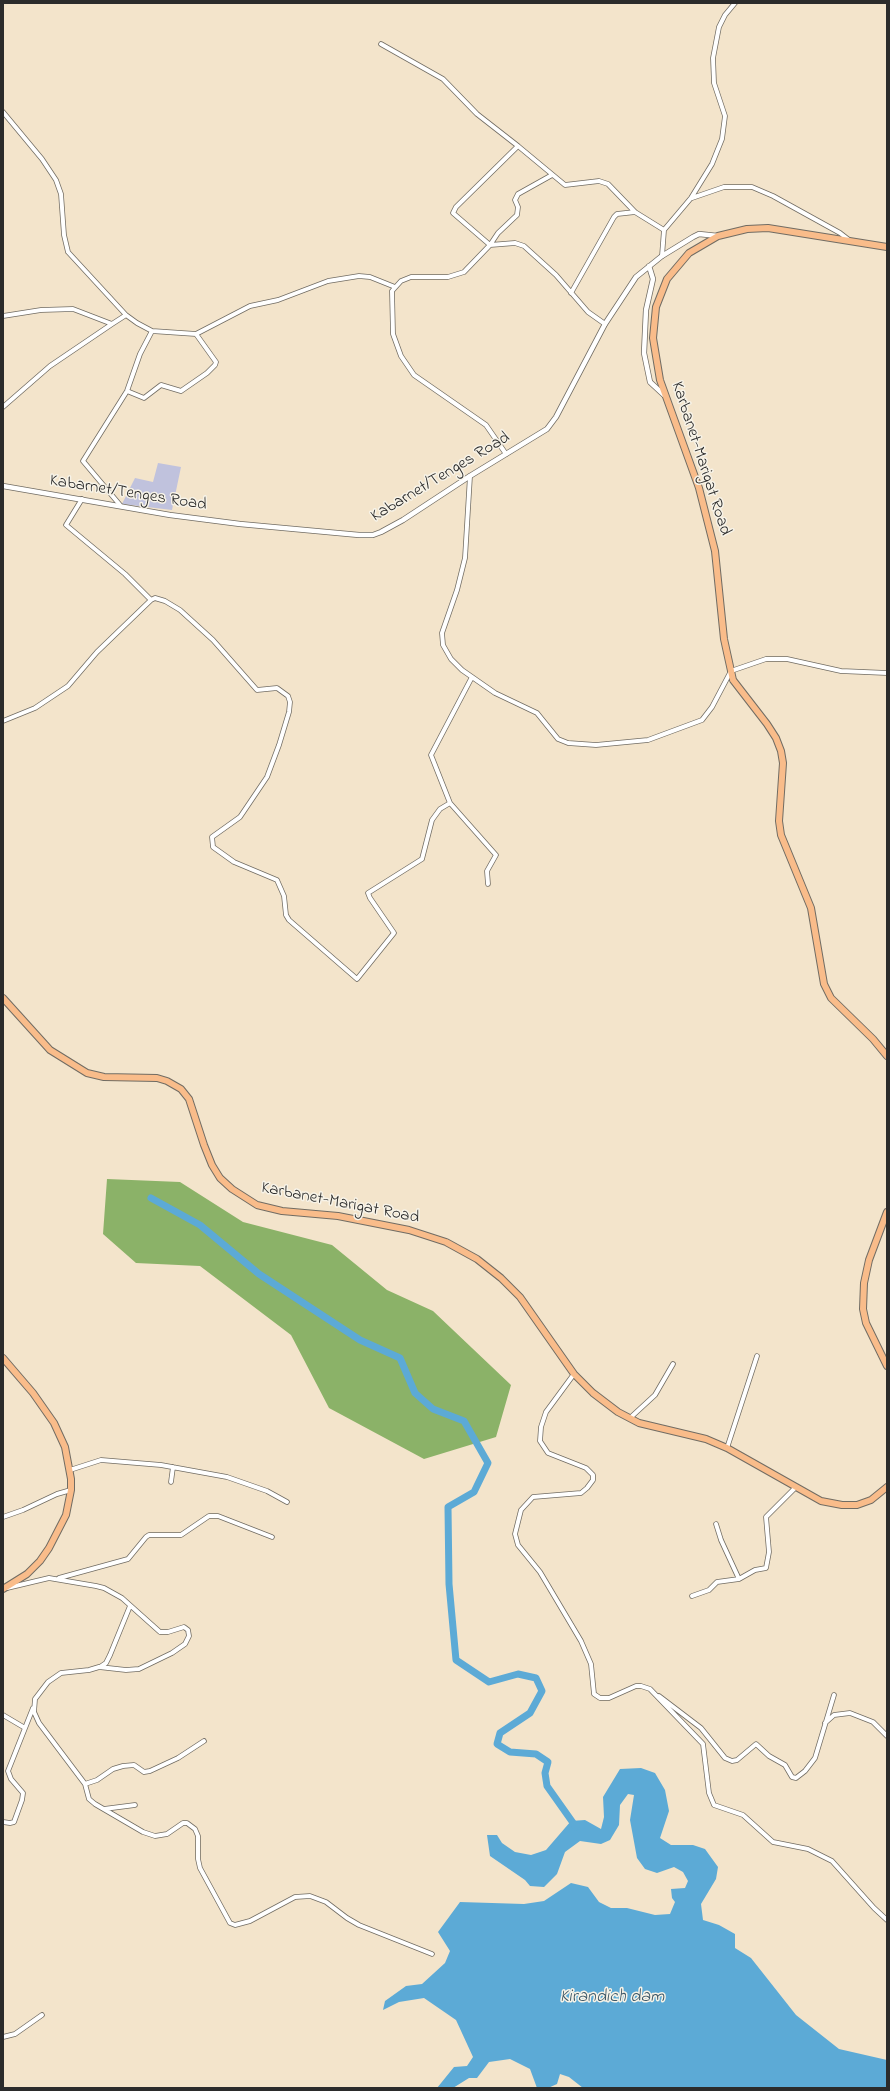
<!DOCTYPE html>
<html>
<head>
<meta charset="utf-8">
<style>
	body { margin:0 }
	#map { position:relative; width:890px; height:2091px; overflow:hidden; background:#f3e4cb; font-family:"Indie Flower",sans-serif }
	canvas { display:block }
	.frame { position:absolute; inset:0; border:4px solid #2b2b2b; pointer-events:none }
</style>
</head>
<body>
<div id="map">
<canvas width="890" height="2091"></canvas>
<div class="frame"></div>
</div>
<script>
const context = document.querySelector('canvas').getContext('2d');
context.lineJoin = 'round';
function fillPath(path, color) {
  context.fillStyle = color;
  context.fill(path, 'evenodd');
}
function shape(rows) {
  const path = new Path2D();
  for (const r of rows) {
    path.moveTo(r[0], r[1]);
    for (let i = 2; i < r.length; i += 2) path.lineTo(r[i], r[i + 1]);
  }
  return path;
}
function trace(path, color, width, dash) {
  context.strokeStyle = color;
  context.lineWidth = width;
  context.lineCap = dash ? 'butt' : 'round';
  context.setLineDash(dash || []);
  context.stroke(path);
}
function label(font, color, halo, rows, align = 'center') {
  context.font = font + ' "Indie Flower",sans-serif';
  context.lineWidth = 3;
  context.setLineDash([]);
  context.textBaseline = 'middle';
  context.strokeStyle = halo;
  context.fillStyle = color;
  for (const [text, x, y, turn = 0] of rows) {
    context.save();
    context.translate(x, y);
    context.rotate((+turn || 0) * Math.PI / 180);
    context.textAlign = isNaN(turn) ? turn : align;
    if (halo) context.strokeText(text, 0, 0);
    context.fillText(text, 0, 0);
    context.restore();
  }
}
fillPath(shape([
	[158,463,181,467,172,510,122,504,135,478,153,482]
]), '#c0c2dd');
fillPath(shape([
	[107,1179,180,1182,243,1222,332,1245,387,1290,433,1311,511,1385,496,1437,424,1459,329,1408,291,1335,200,1266,136,1263,103,1234]
]), '#8bb268');
fillPath(shape([
	[641,1768,655,1773,665,1790,669,1811,660,1838,671,1845,693,1845,705,1849,718,1867,716,1879,701,1904,703,1920,719,1925,735,1934,735,1948,751,1958,796,2015,839,2049,887,2060,887,2088,583,2088,569,2077,560,2074,557,2084,548,2088,537,2088,530,2069,510,2059,489,2062,477,2078,469,2078,453,2088,437,2088,454,2067,467,2066,473,2057,456,2020,424,1998,399,2002,383,2010,385,2001,406,1986,422,1984,445,1963,450,1951,438,1932,460,1902,524,1904,544,1901,571,1883,588,1887,599,1902,611,1908,627,1908,655,1915,670,1914,675,1902,672,1898,671,1889,685,1888,688,1881,683,1872,674,1867,657,1873,645,1869,637,1858,630,1820,634,1795,628,1794,620,1805,619,1825,610,1840,601,1844,580,1841,565,1852,557,1874,544,1887,530,1886,525,1880,490,1856,487,1835,497,1835,502,1843,515,1852,531,1855,546,1850,571,1821,585,1820,601,1829,604,1817,603,1797,620,1769]
]), '#5caad6');
trace(shape([
	[151,1198,200,1225,259,1274,360,1340,400,1358,415,1393,433,1409,464,1421,488,1463,474,1492,448,1507,449,1584,456,1660,489,1682,518,1674,536,1678,542,1691,530,1713,500,1733,497,1744,510,1752,536,1754,548,1762,545,1773,547,1786,576,1827]
]), '#5caad6', 7);
const minor = shape([
	[381,44,443,79,477,114,518,146,456,207,453,213,490,245,515,243,524,246,556,275,588,312,605,324],
	[3,112,42,159,56,180,61,194,64,235,68,252,126,315],
	[518,146,565,185,599,181,608,184,635,212,664,230],
	[692,198,724,187,752,187,773,196,840,233,849,240],
	[662,256,664,230,691,198,712,164,722,139,725,116,714,83,713,58,719,27,725,15,735,3],
	[571,293,614,217,617,214,635,212],
	[3,316,41,310,73,309,112,324,126,315,137,323,152,331,196,334,250,306,278,300,328,281,359,276,370,277,395,287],
	[127,391,144,398,161,385,181,391,207,373,215,365,216,362,196,334],
	[3,407,50,366,112,324],
	[506,454,486,425,414,375,401,356,393,334,392,291,401,281,411,277,448,277,464,272,490,245,498,233,517,215,518,207,515,200,518,194,552,175],
	[470,476,465,558,457,590,442,633,443,645,451,659,462,670,495,693,537,713,558,739,568,743,596,745,648,740,702,720,712,707,731,671,766,659,787,659,841,671,887,673],
	[82,499,66,525,125,574,151,600],
	[120,505,83,461,127,391,140,354,152,331],
	[472,677,431,755,450,803,496,855,487,871,488,884],
	[3,721,35,708,68,686,97,652,151,600,155,598,165,601,180,610,213,640,257,690,277,688,288,696,290,702,289,712,279,745,267,777,240,817,212,837,213,847,234,862,277,880,284,896,286,915,289,920,357,979,394,933,370,898,368,893,422,859,432,820,440,809,450,803],
	[574,1374,546,1412,541,1427,540,1441,548,1453,586,1468,593,1475,593,1480,587,1488,581,1493,533,1497,521,1510,515,1534,518,1545,540,1572,581,1641,591,1664,594,1694,600,1698,609,1698,636,1686,641,1686,650,1689,703,1744,709,1793,714,1805,743,1815,773,1842,808,1849,832,1861,874,1908,887,1920],
	[630,1418,655,1395,673,1364],
	[727,1448,757,1356],
	[70,1470,101,1460,161,1465,227,1477,267,1491,287,1502],
	[171,1482,173,1467],
	[3,1517,23,1510,57,1494,71,1490],
	[716,1524,721,1540,739,1579],
	[59,1578,128,1559,146,1537,149,1535,181,1535,209,1516,218,1516,272,1537],
	[7,1588,49,1578,96,1586,104,1588,122,1598,160,1632,168,1632,184,1627,188,1630,189,1636,185,1644,172,1653,139,1669,126,1670,99,1667,89,1670,61,1673,48,1682,35,1699,34,1712,39,1723,85,1784,89,1799,95,1804,143,1832,155,1836,167,1834,183,1823,187,1823,195,1829,198,1836,198,1859,200,1868,230,1923,235,1925,250,1921,295,1897,310,1896,326,1902,347,1918,359,1925,432,1954],
	[692,1596,709,1590,717,1582,739,1579,755,1570,766,1568,769,1552,766,1517,795,1488],
	[100,1667,106,1663,110,1655,130,1606],
	[659,1696,701,1728,725,1758,732,1761,737,1760,756,1744,769,1756,785,1765,792,1777,796,1778,805,1771,815,1758,834,1695],
	[3,1715,25,1728],
	[825,1723,834,1715,850,1713,873,1722,887,1736],
	[85,1784,97,1780,113,1769,123,1766,134,1765,144,1772,150,1771,178,1758,204,1741],
	[104,1809,135,1805],
	[3,1822,10,1823,14,1822,22,1800,23,1793,11,1779,8,1771,33,1708],
	[3,2037,15,2034,42,2015]
]);
const tertiary = shape([
	[649,266,653,279,646,310,644,353,650,382,664,395],
	[3,486,170,515,240,524,359,535,373,535,381,532,403,520,470,476,547,429,556,417,605,324,636,277,662,256,693,237,699,234,718,236]
]);
const primary = shape([
	[887,247,768,228,747,229,718,236,689,253,667,279,656,307,653,338,660,380,699,488,715,551,724,639,733,680,767,724,776,738,781,751,783,763,779,821,781,835,811,908,824,984,831,998,873,1039,887,1056],
	[3,998,50,1050,87,1073,104,1077,157,1078,167,1081,181,1089,189,1099,204,1145,212,1165,220,1178,232,1189,257,1205,282,1211,338,1216,409,1230,446,1242,477,1259,501,1278,520,1297,574,1374,593,1393,618,1412,639,1423,706,1439,727,1448,821,1501,842,1505,857,1505,871,1500,887,1487],
	[887,1212,869,1260,864,1283,863,1309,866,1323,887,1366],
	[3,1358,33,1393,54,1423,65,1447,71,1479,71,1490,66,1515,49,1548,40,1561,27,1574,3,1589]
]);
trace(minor, '#716c63', 5.5);
trace(tertiary, '#716c63', 6);
trace(primary, '#716c63', 8);
trace(minor, '#fff', 4);
trace(tertiary, '#fff', 4.5);
trace(primary, '#f9bc8a', 6);
label('17px', '#2b2b2b', '#f7f3e8', [
	["Karbanet-Marigat Road",700,459,72],
	["Kabarnet/Tenges Road",441,478,-31],
	["Kabarnet/Tenges Road",128,494,9],
	["Karbanet-Marigat Road",340,1204,11]
]);
label('italic 18px', '#3c5767', '#f7f3e8', [
	["Kirandich dam",612,1998]
]);
</script>
</body>
</html>
